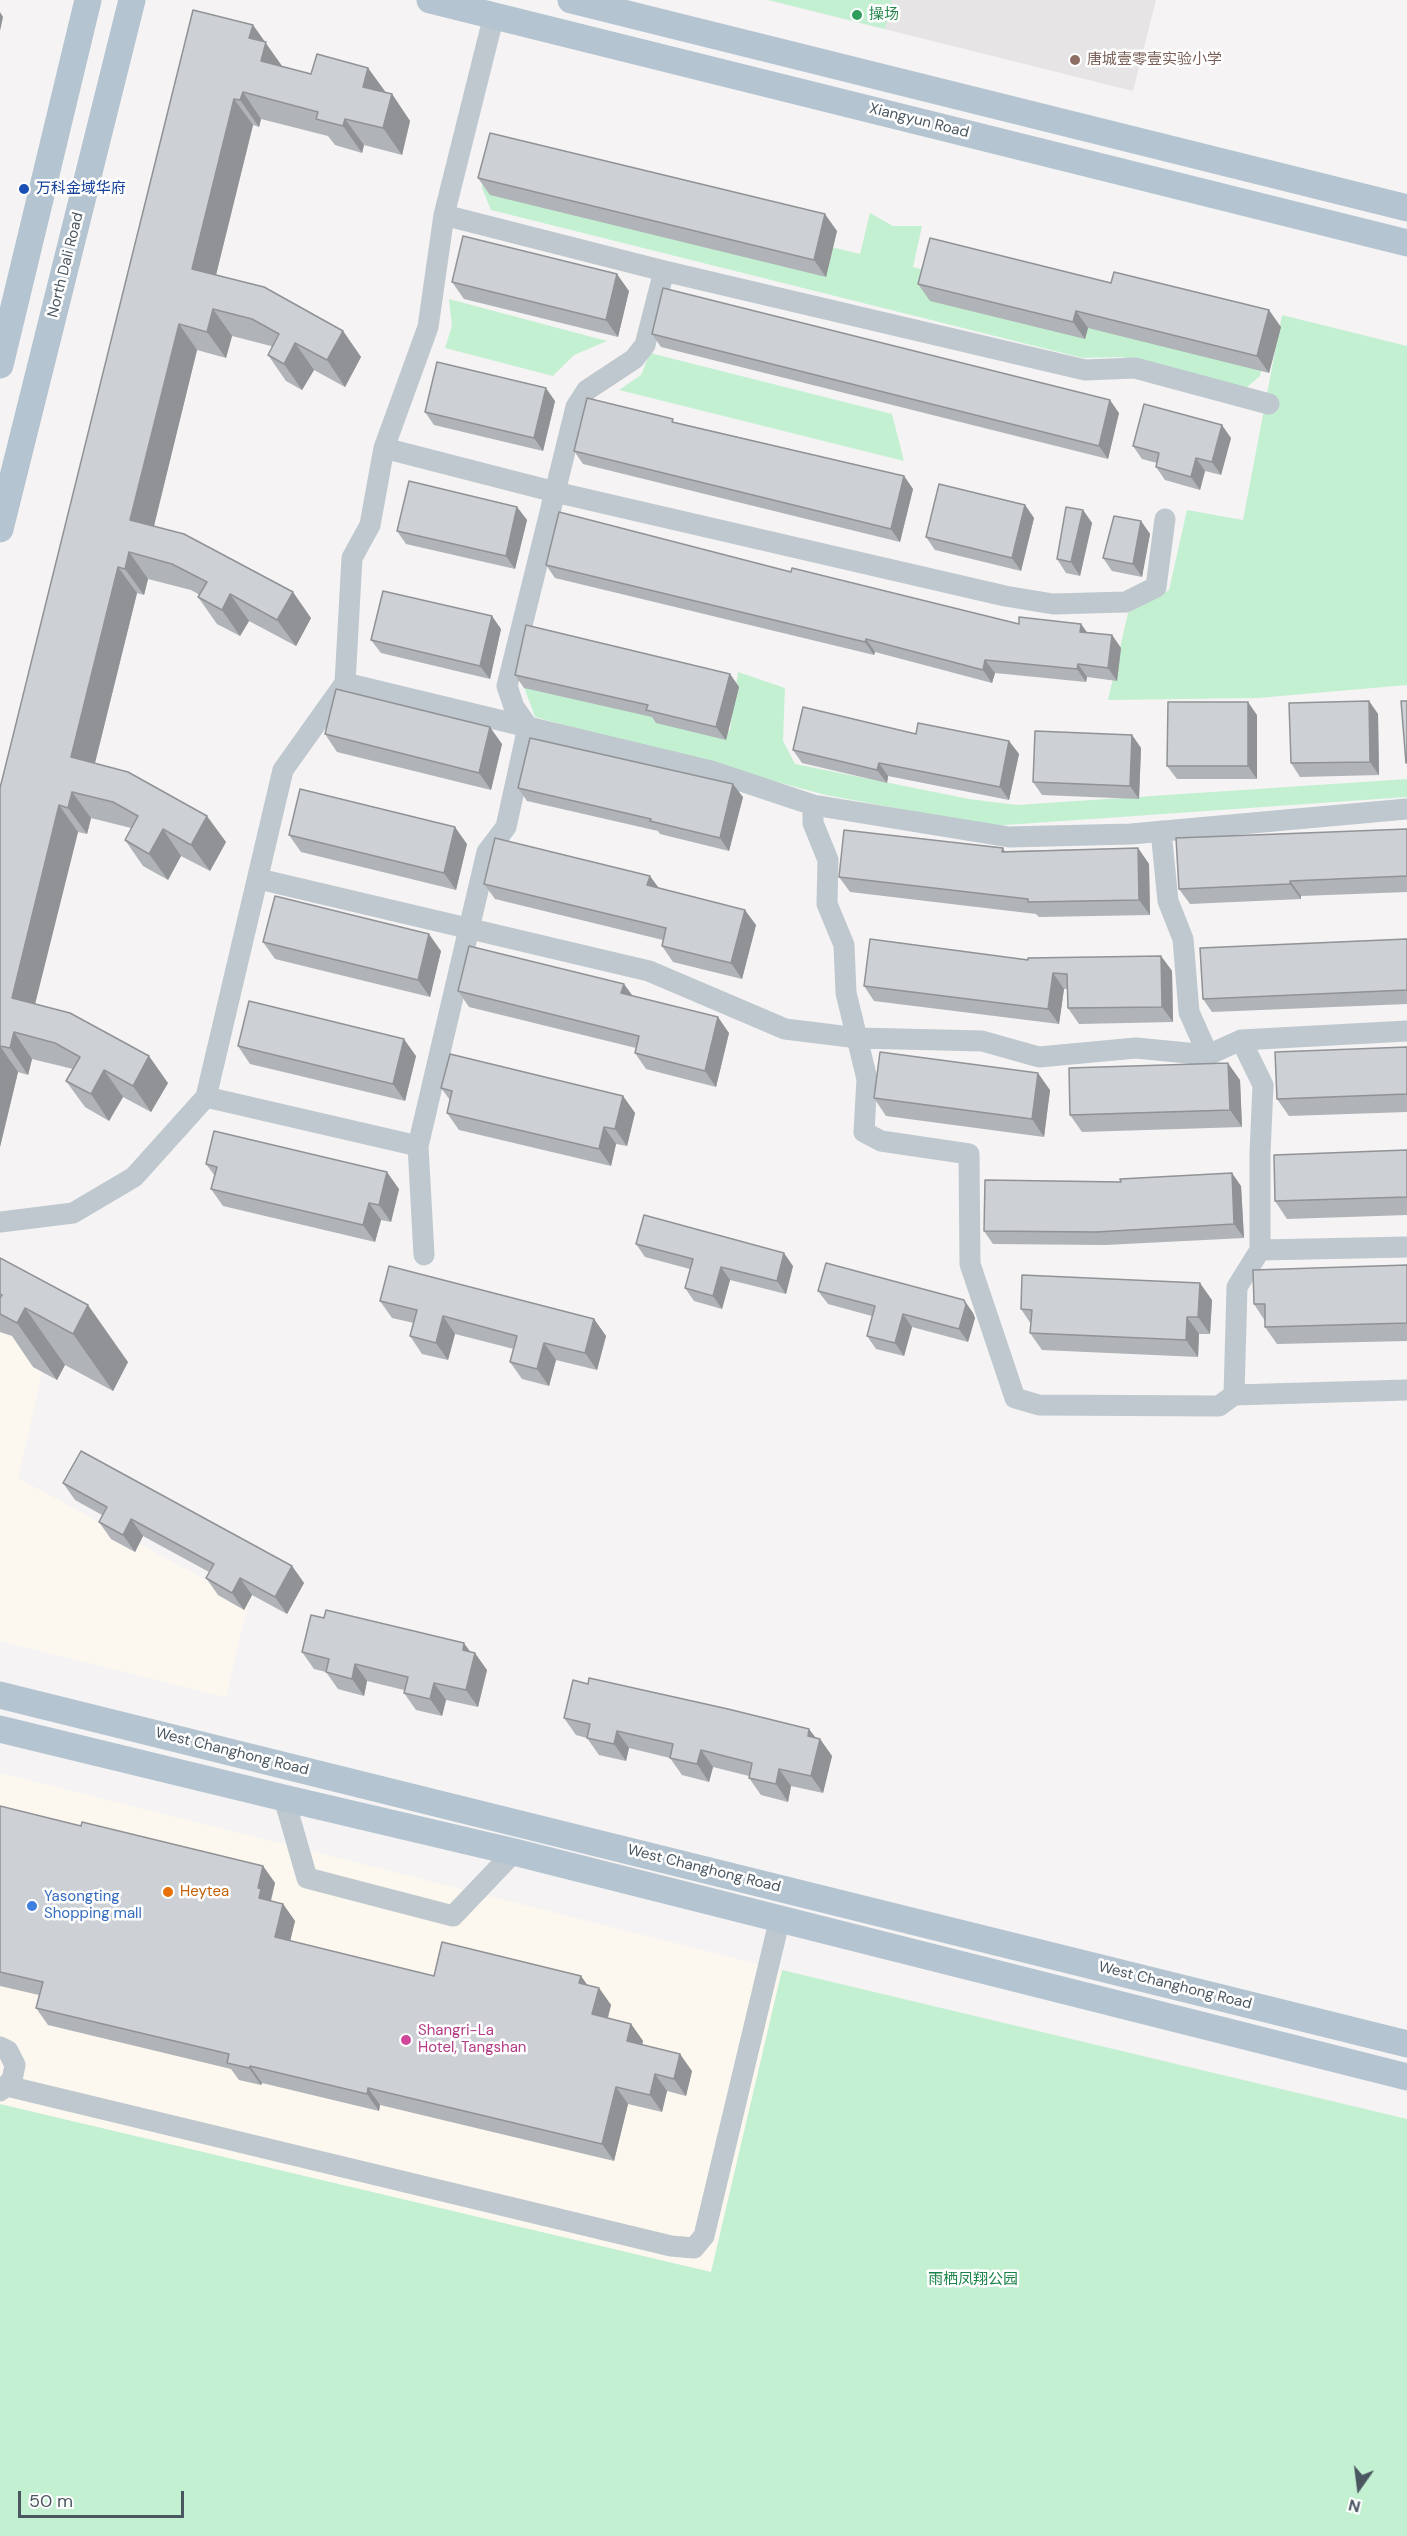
<!DOCTYPE html>
<html>
<head>
<meta charset="utf-8">
<style>
	body { margin:0 }
	#map { position:relative; width:1407px; height:2536px; overflow:hidden; background:#f5f3f3; font-family:"DM Sans",sans-serif }
	canvas { display:block }
	.north { position:absolute; left:1329px; top:2458px; width:60px; height:60px; -webkit-text-stroke:4px #fff; paint-order:stroke; rotate:194deg; font-size:16px; font-weight:700; line-height:24px; text-align:center; color:#4a5760 }
	.north::after { content:''; display:block; margin:auto; width:21px; height:27px; background:#4a5760; clip-path:polygon(50% 0,100% 100%,50% 72%,0 100%) }
	.scale { position:absolute; left:18px; top:2491px; width:166px; height:27px; box-sizing:border-box; border:3px solid #4a5760; border-top:0; padding-left:8px; font-size:18px; line-height:21px; white-space:nowrap; color:#4a5760; -webkit-text-stroke:4px #fff; paint-order:stroke }
</style>
</head>
<body>
<div id="map">
<canvas width="1407" height="2536"></canvas>
<div class="north">N</div>
<div class="scale">50 m</div>
</div>
<script>
const context = document.querySelector('canvas').getContext('2d');
context.lineJoin = 'round';
function fillPath(path, color) {
  context.fillStyle = color;
  context.fill(path, 'evenodd');
}
function shape(rows) {
  const path = new Path2D();
  for (const r of rows) {
    path.moveTo(r[0], r[1]);
    for (let i = 2; i < r.length; i += 2) path.lineTo(r[i], r[i + 1]);
  }
  return path;
}
function trace(path, color, width, dash) {
  context.strokeStyle = color;
  context.lineWidth = width;
  context.lineCap = dash ? 'butt' : 'round';
  context.setLineDash(dash || []);
  context.stroke(path);
}
function label(font, color, halo, rows, align = 'center') {
  context.font = font + ' "DM Sans","Noto Sans SC",sans-serif';
  context.lineWidth = 5;
  context.setLineDash([]);
  context.textBaseline = 'middle';
  context.strokeStyle = halo;
  context.fillStyle = color;
  for (const [text, x, y, turn = 0] of rows) {
    context.save();
    context.translate(x, y);
    context.rotate((+turn || 0) * Math.PI / 180);
    context.textAlign = isNaN(turn) ? turn : align;
    if (halo) context.strokeText(text, 0, 0);
    context.fillText(text, 0, 0);
    context.restore();
  }
}
fillPath(shape([
	[0,1298,56,1312,18,1478,248,1603,226,1697,0,1641],
	[0,1773,782,1970,711,2272,0,2104]
]), '#fdf8ef');
fillPath(shape([
	[768,0,1156,0,1133,91]
]), '#e6e4e5');
fillPath(shape([
	[768,0,892,0,885,29],
	[484,163,860,254,870,213,893,226,922,226,913,267,1266,351,1260,376,1246,388,1121,357,1083,358,491,210,482,188],
	[449,299,607,341,574,355,553,376,445,348,452,326],
	[1282,315,1407,346,1407,685,1258,698,1108,700,1128,613,1169,590,1187,510,1243,520],
	[650,353,892,414,904,461,619,390,641,375],
	[738,672,785,688,783,741,795,764,969,799,1017,805,1407,779,1407,797,991,826,826,795,535,717,521,679,730,731],
	[782,1970,1407,2119,1407,2536,0,2536,0,2104,711,2272]
]), '#c4f0d2');
trace(shape([
	[444,215,664,271,1085,370,1135,368,1269,404],
	[384,448,555,492,1005,596,1053,604,1126,602,1156,587,1165,519],
	[345,683,711,771,813,805,1009,837,1131,834,1407,809],
	[813,805,813,823,828,860,827,904,844,945,846,993,867,1079,864,1132,881,1141,969,1154,970,1264,1015,1398,1039,1405,1219,1406,1234,1395,1407,1390],
	[1161,831,1168,901,1183,939,1189,1012,1208,1055],
	[259,879,649,971,785,1029,858,1038,982,1041,1039,1057,1136,1048,1208,1055,1241,1040,1407,1031],
	[206,1097,418,1146],
	[0,1222,73,1213,134,1177,206,1097,283,770,345,683,352,558,370,525,384,448,428,327,444,215,494,15],
	[1260,1250,1407,1247],
	[424,1255,418,1146,487,852,506,827,528,727,514,707,507,686,576,407,587,390,634,359,645,345,664,271],
	[1234,1395,1237,1287,1260,1250,1260,1154,1263,1085,1241,1040],
	[284,1798,307,1878,453,1916,514,1852],
	[0,2047,8,2051,15,2065,12,2080,0,2091],
	[7,2086,671,2246,694,2248,704,2236,780,1918]
]), '#bec8ce', 21);
trace(shape([
	[430,0,1407,243],
	[571,0,1407,208],
	[0,365,88,0],
	[0,529,132,0],
	[0,1695,1407,2044],
	[0,1729,284,1798,514,1852,1407,2077]
]), '#b4c4d0', 27);
fillPath(shape([
	[253,25,282,66,311,74,368,68,386,93,392,94,410,121,402,155,364,145,362,153,335,145,328,136,261,119,259,127,253,125,216,275,343,331,361,357,345,387,314,370,302,390,286,381,268,355,272,347,271,346,232,336,226,358,197,350,154,526,311,618,296,646,249,621,240,636,217,624,198,597,200,595,191,590,148,579,144,595,137,593,95,763,226,842,210,871,181,856,168,880,143,866,125,840,131,828,91,818,87,834,78,832,35,1004,168,1083,151,1112,123,1097,109,1121,85,1107,66,1081,73,1069,32,1059,28,1075,18,1072,0,1147,0,788],
	[478,178,837,231,826,277,490,195],
	[452,282,629,291,618,337,464,299],
	[918,284,1281,327,1269,373,1088,328,1085,339,930,301],
	[652,334,1119,413,1108,459,661,347],
	[555,401,543,451,434,425,425,412],
	[675,422,904,476,913,489,900,542,583,464,574,451],
	[1231,438,1221,475,1205,471,1200,490,1165,480,1156,467,1157,463,1142,459,1133,446],
	[1025,505,1034,518,1021,571,935,550,926,537],
	[517,507,527,520,515,569,406,544,397,531],
	[1083,510,1092,523,1080,576,1066,573,1057,559],
	[1141,521,1150,534,1142,577,1112,571,1103,558],
	[546,565,791,572,1019,624,1081,624,1087,632,1112,635,1121,648,1117,681,1087,677,1086,682,995,673,992,683,875,652,874,655,555,578],
	[501,629,490,679,381,653,371,640],
	[730,674,739,687,726,740,656,723,652,717,524,688,515,675],
	[1369,701,1378,714,1379,775,1300,777,1291,763],
	[1257,715,1257,779,1177,779,1167,766],
	[325,734,502,744,491,790,337,752],
	[1132,735,1141,748,1139,799,1042,795,1033,782],
	[1009,741,1019,754,1009,800,888,776,887,783,802,763,793,750],
	[518,788,743,797,729,851,660,834,658,831,527,801],
	[1407,829,1407,892,1301,896,1301,899,1190,904,1179,889],
	[289,835,467,844,456,890,301,852],
	[1003,848,1005,851,1138,848,1149,864,1150,915,1039,917,1036,914,850,892,839,877],
	[484,884,658,888,756,925,742,979,673,962,662,946,663,940,495,899],
	[1407,939,1407,1004,1212,1012,1203,999],
	[263,942,441,951,430,997,275,959],
	[1161,956,1172,971,1173,1022,1079,1024,1068,1008,1067,989,1064,989,1059,1024,874,1001,864,986,1028,960],
	[458,991,632,996,729,1033,716,1087,646,1069,635,1053,636,1048,469,1007],
	[238,1046,416,1056,405,1101,250,1064],
	[1407,1047,1407,1112,1289,1116,1277,1099],
	[1240,1080,1242,1127,1082,1132,1070,1115],
	[441,1088,623,1096,635,1113,627,1146,616,1144,611,1166,459,1130,447,1113,450,1100],
	[1050,1090,1044,1137,886,1116,874,1098],
	[1407,1150,1407,1215,1287,1219,1275,1201],
	[206,1164,399,1189,391,1222,381,1220,375,1242,223,1206,211,1189,215,1176],
	[1241,1186,1244,1238,1105,1245,993,1244,984,1231],
	[636,1244,793,1266,786,1294,730,1280,722,1309,694,1301,685,1288,690,1269,645,1257],
	[0,1258,128,1362,113,1391,65,1365,57,1380,33,1367,12,1336,0,1332],
	[1407,1265,1407,1341,1277,1344,1265,1327,1265,1321,1254,1304],
	[818,1291,964,1300,973,1313,975,1318,968,1342,912,1327,904,1356,876,1349,867,1336,872,1316,828,1304],
	[1212,1300,1210,1334,1199,1334,1198,1357,1042,1350,1030,1333,1031,1324,1021,1309],
	[380,1301,594,1319,606,1336,597,1370,556,1360,549,1386,522,1379,510,1362,514,1349,455,1334,448,1360,422,1354,410,1336,414,1323,392,1318],
	[63,1483,292,1566,304,1583,287,1614,252,1595,244,1610,218,1595,206,1578,209,1572,143,1536,135,1552,111,1539,99,1522,102,1515,75,1500],
	[302,1652,470,1652,487,1670,478,1707,446,1700,442,1716,416,1710,404,1693,404,1690,367,1681,364,1696,338,1689,326,1672,314,1669],
	[564,1718,816,1738,820,1739,832,1756,823,1793,791,1786,788,1802,761,1795,749,1778,749,1776,713,1767,709,1782,682,1775,670,1758,629,1748,626,1761,599,1755,587,1738,576,1735],
	[0,1806,81,1826,263,1866,275,1883,271,1901,283,1904,295,1921,290,1941,434,1976,581,1976,587,1985,599,1988,611,2005,608,2018,631,2024,643,2041,642,2044,692,2071,686,2096,667,2091,662,2112,628,2104,614,2161,380,2105,379,2111,262,2083,261,2085,239,2080,231,2069,48,2025,36,2008,39,1995,0,1986]
]), '#b0b3b7');
fillPath(shape([
	[0,12,3,17,0,31],
	[253,25,284,69,261,61,249,38],
	[368,68,387,94,363,87],
	[243,92,261,119,259,127,240,100],
	[392,94,410,121,402,155,383,128],
	[234,99,253,125,211,295,192,269],
	[345,119,364,145,362,153,343,126],
	[825,214,837,231,826,277,814,260],
	[617,274,629,291,618,337,606,320],
	[213,309,232,336,226,358,207,332],
	[1269,310,1281,327,1269,373,1257,356],
	[1076,311,1088,328,1085,339,1073,322],
	[179,324,197,350,149,546,130,520],
	[343,331,361,357,345,387,327,360],
	[295,343,314,370,302,390,284,364],
	[546,388,555,401,543,451,534,438],
	[1110,400,1119,413,1108,459,1099,446],
	[1222,425,1231,438,1221,475,1212,462],
	[1196,458,1205,471,1200,490,1191,477],
	[904,476,913,489,900,542,891,529],
	[1025,505,1034,518,1021,571,1012,558],
	[517,507,527,520,515,569,506,556],
	[1083,510,1092,523,1080,576,1071,562],
	[1141,521,1150,534,1142,577,1133,564],
	[129,552,148,579,144,595,125,569],
	[118,567,137,593,90,783,71,757],
	[293,592,311,618,296,646,277,620],
	[230,594,249,621,240,636,222,610],
	[492,616,501,629,490,679,480,666],
	[1081,624,1090,637,1080,632],
	[1112,635,1121,648,1117,681,1108,668],
	[866,639,875,652,874,655,865,642],
	[985,660,995,673,992,683,983,670],
	[1078,664,1087,677,1086,682,1077,669],
	[730,674,739,687,726,740,716,727],
	[1369,701,1378,714,1379,775,1370,762],
	[1248,702,1257,715,1257,779,1248,766],
	[490,727,502,744,491,790,479,773],
	[1132,735,1141,748,1139,799,1130,786],
	[1009,741,1019,754,1009,800,1000,787],
	[879,763,888,776,887,783,877,770],
	[733,784,743,797,729,851,720,838],
	[72,792,91,818,87,834,68,808],
	[59,805,78,832,30,1024,12,998],
	[207,816,226,842,210,871,191,845],
	[455,827,467,844,456,890,444,873],
	[163,829,181,856,168,880,149,854],
	[1138,848,1149,864,1150,915,1139,900],
	[650,876,661,891,647,885],
	[1290,881,1301,896,1301,899,1290,884],
	[745,910,756,925,742,979,731,963],
	[429,934,441,951,430,997,418,980],
	[1161,956,1172,971,1173,1022,1162,1007],
	[1053,973,1064,989,1059,1024,1048,1009],
	[624,984,635,999,621,993],
	[718,1017,729,1033,716,1087,705,1071],
	[14,1032,32,1059,28,1075,10,1048],
	[404,1039,416,1056,405,1101,393,1084],
	[0,1046,18,1072,0,1147],
	[149,1056,168,1083,151,1112,133,1086],
	[1228,1063,1240,1080,1242,1127,1230,1110],
	[104,1070,123,1097,109,1121,91,1094],
	[1038,1073,1050,1090,1044,1137,1032,1119],
	[623,1096,635,1113,627,1146,615,1129],
	[604,1127,616,1144,611,1166,599,1149],
	[387,1172,399,1189,391,1222,379,1205],
	[1232,1173,1241,1186,1244,1238,1234,1224],
	[369,1203,381,1220,375,1242,363,1225],
	[784,1253,793,1266,786,1294,777,1281],
	[721,1267,730,1280,722,1309,713,1296],
	[1200,1283,1212,1300,1210,1334,1198,1317],
	[964,1300,973,1313,975,1318,968,1342,959,1329],
	[88,1305,128,1362,113,1391,73,1334],
	[25,1308,65,1365,57,1380,17,1323],
	[903,1314,912,1327,904,1356,895,1343],
	[443,1316,455,1334,448,1360,436,1343],
	[1187,1317,1199,1334,1198,1357,1186,1340],
	[594,1319,606,1336,597,1370,585,1353],
	[544,1343,556,1360,549,1386,537,1369],
	[131,1519,143,1536,135,1552,123,1535],
	[292,1566,304,1583,287,1614,275,1597],
	[240,1578,252,1595,244,1610,232,1593],
	[464,1643,474,1657,475,1653,487,1670,478,1707,466,1690,463,1650],
	[355,1664,367,1681,364,1696,352,1679],
	[434,1683,446,1700,442,1716,430,1699],
	[809,1729,819,1742,820,1739,832,1756,823,1793,811,1776,808,1736],
	[617,1731,629,1748,626,1761,614,1744],
	[701,1750,713,1767,709,1782,697,1764],
	[779,1769,791,1786,788,1802,776,1784],
	[263,1866,275,1883,270,1903,259,1898,258,1888],
	[283,1904,295,1921,287,1954,275,1937],
	[581,1976,593,1993,579,1983],
	[599,1988,611,2005,604,2031,592,2014],
	[631,2024,643,2041,639,2058,627,2041],
	[680,2054,692,2071,686,2096,674,2079],
	[250,2066,262,2083,261,2085,249,2068],
	[655,2074,667,2091,662,2112,650,2095],
	[616,2087,628,2104,614,2161,602,2144],
	[368,2088,380,2105,379,2111,367,2094]
]), '#909295');
const building = shape([
	[193,10,253,25,249,38,266,42,261,61,311,74,317,54,368,68,363,87,392,94,383,128,345,119,343,126,316,119,318,112,243,92,240,100,234,99,192,269,264,287,343,331,327,360,295,343,284,364,268,355,279,334,252,319,213,309,207,332,179,324,130,520,184,534,293,592,277,620,230,594,222,610,198,597,207,582,172,564,129,552,125,569,118,567,71,757,128,772,207,816,191,845,163,829,149,854,125,840,138,816,113,802,72,792,68,808,59,805,12,998,70,1013,149,1056,133,1086,104,1070,91,1094,66,1081,80,1057,55,1043,14,1032,10,1048,0,1046,0,788,193,10],
	[490,133,825,214,814,260,478,178,490,133],
	[463,236,617,274,606,320,452,282,463,236],
	[930,238,1111,283,1114,272,1269,310,1257,356,1076,311,1073,322,918,284,930,238],
	[663,288,1110,400,1099,446,652,334,663,288],
	[437,362,546,388,534,438,425,412,437,362],
	[587,398,673,419,672,422,904,476,891,529,574,451,587,398],
	[1144,404,1222,425,1212,462,1196,458,1191,477,1156,467,1159,453,1133,446,1144,404],
	[409,481,517,507,506,556,397,531,409,481],
	[939,484,1025,505,1012,558,926,537,939,484],
	[1066,507,1083,510,1071,562,1057,559,1066,507],
	[559,512,791,572,792,568,1019,624,1019,617,1081,624,1080,632,1112,635,1108,668,1078,664,1077,669,985,660,983,670,866,639,865,642,546,565,559,512],
	[1114,516,1141,521,1133,564,1103,558,1114,516],
	[383,591,492,616,480,666,371,640,383,591],
	[526,625,730,674,716,727,646,710,648,705,515,675,526,625],
	[336,689,490,727,479,773,325,734,336,689],
	[1369,701,1370,762,1291,763,1289,703,1369,701],
	[1401,701,1407,701,1407,763,1406,763,1401,701],
	[1168,702,1248,702,1248,766,1167,766,1168,702],
	[803,707,916,734,918,723,1009,741,1000,787,879,763,877,770,793,750,803,707],
	[1035,731,1132,735,1130,786,1033,782,1035,731],
	[530,738,733,784,720,838,650,821,651,819,518,788,530,738],
	[300,789,455,827,444,873,289,835,300,789],
	[1407,829,1407,876,1290,881,1290,884,1179,889,1176,838,1407,829],
	[844,830,1003,848,1002,852,1138,848,1139,900,1028,902,1028,899,839,877,844,830],
	[495,838,650,876,647,885,745,910,731,963,662,946,666,928,484,884,495,838],
	[275,896,429,934,418,980,263,942,275,896],
	[870,939,1028,960,1028,958,1161,956,1162,1007,1068,1008,1067,974,1053,973,1048,1009,864,986,870,939],
	[1407,939,1407,990,1203,999,1200,948,1407,939],
	[469,946,624,984,621,993,718,1017,705,1071,635,1053,639,1036,458,991,469,946],
	[249,1001,404,1039,393,1084,238,1046,249,1001],
	[1407,1047,1407,1094,1277,1099,1275,1052,1407,1047],
	[880,1052,1038,1073,1032,1119,874,1098,880,1052],
	[450,1054,623,1096,615,1129,604,1127,599,1149,447,1113,452,1091,441,1088,450,1054],
	[1228,1063,1230,1110,1070,1115,1069,1068,1228,1063],
	[214,1131,387,1172,379,1205,369,1203,363,1225,211,1189,217,1167,206,1164,214,1131],
	[1407,1150,1407,1197,1275,1201,1274,1155,1407,1150],
	[1232,1173,1234,1224,1096,1232,984,1231,985,1180,1121,1182,1120,1179,1232,1173],
	[644,1215,784,1253,777,1281,721,1267,713,1296,685,1288,693,1259,636,1244,644,1215],
	[0,1258,88,1305,73,1334,25,1308,17,1323,0,1314,0,1298,2,1295,0,1294,0,1258],
	[826,1263,964,1300,966,1305,959,1329,903,1314,895,1343,867,1336,875,1306,818,1291,826,1263],
	[1407,1265,1407,1323,1265,1327,1265,1304,1254,1304,1253,1270,1407,1265],
	[389,1266,594,1319,585,1353,544,1343,537,1369,510,1362,517,1336,443,1316,436,1343,410,1336,417,1310,380,1301,389,1266],
	[1022,1275,1200,1283,1198,1317,1187,1317,1186,1340,1030,1333,1032,1310,1021,1309,1022,1275],
	[81,1451,292,1566,275,1597,240,1578,232,1593,206,1578,214,1564,131,1519,123,1535,99,1522,107,1507,63,1483,81,1451],
	[326,1610,464,1643,463,1650,475,1653,466,1690,434,1683,430,1699,404,1693,408,1677,355,1664,352,1679,326,1672,329,1659,302,1652,311,1615,324,1618,326,1610],
	[589,1678,728,1709,809,1729,808,1736,820,1739,811,1776,779,1769,776,1784,749,1778,752,1763,701,1750,697,1764,670,1758,673,1744,617,1731,614,1744,587,1738,590,1724,564,1718,573,1680,588,1684,589,1678],
	[0,1806,81,1826,82,1822,263,1866,258,1888,261,1889,259,1898,283,1904,275,1937,434,1976,442,1942,581,1976,579,1983,599,1988,592,2014,631,2024,627,2041,680,2054,674,2079,655,2074,650,2095,616,2087,602,2144,368,2088,367,2094,250,2066,249,2068,227,2063,229,2054,36,2008,43,1982,0,1972,0,1806]
]);
fillPath(building, '#cdd0d5');
trace(building, '#909295', 1.5);
for (const [x, y, r, color] of [
	[857,15,6,"#2e9e5b"],
	[1075,60,6,"#8d6e63"],
	[24,189,6,"#1a4fb4"],
	[168,1892,6,"#e8710a"],
	[32,1906,6,"#3f7fe0"],
	[406,2040,6,"#d1479c"]
]) {
  const dot = new Path2D();
  dot.arc(x, y, r, 0, 2 * Math.PI);
  context.fillStyle = color;
  context.fill(dot);
  trace(dot, '#fff', 2);
}
label('15px', '#27864d', '#fff', [
	["操场",869,15]
], 'left');
label('15px', '#785e54', '#fff', [
	["唐城壹零壹实验小学",1087,60]
], 'left');
label('15px', '#4a5760', '#fff', [
	["Xiangyun Road",919,121,14],
	["North Dali Road",66,265,-76],
	["West Changhong Road",232,1752,14],
	["West Changhong Road",704,1869,14],
	["West Changhong Road",1175,1986,14]
]);
label('15px', '#164399', '#fff', [
	["万科金域华府",36,189]
], 'left');
label('15px', '#c56008', '#fff', [
	["Heytea",180,1892]
], 'left');
label('15px', '#366cbe', '#fff', [
	["Yasongting",44,1897],
	["Shopping mall",44,1914]
], 'left');
label('15px', '#b23c85', '#fff', [
	["Shangri-La",418,2031],
	["Hotel, Tangshan",418,2048]
], 'left');
label('15px', '#1a8348', '#fff', [
	["雨栖凤翔公园",973,2280]
]);
</script>
</body>
</html>
